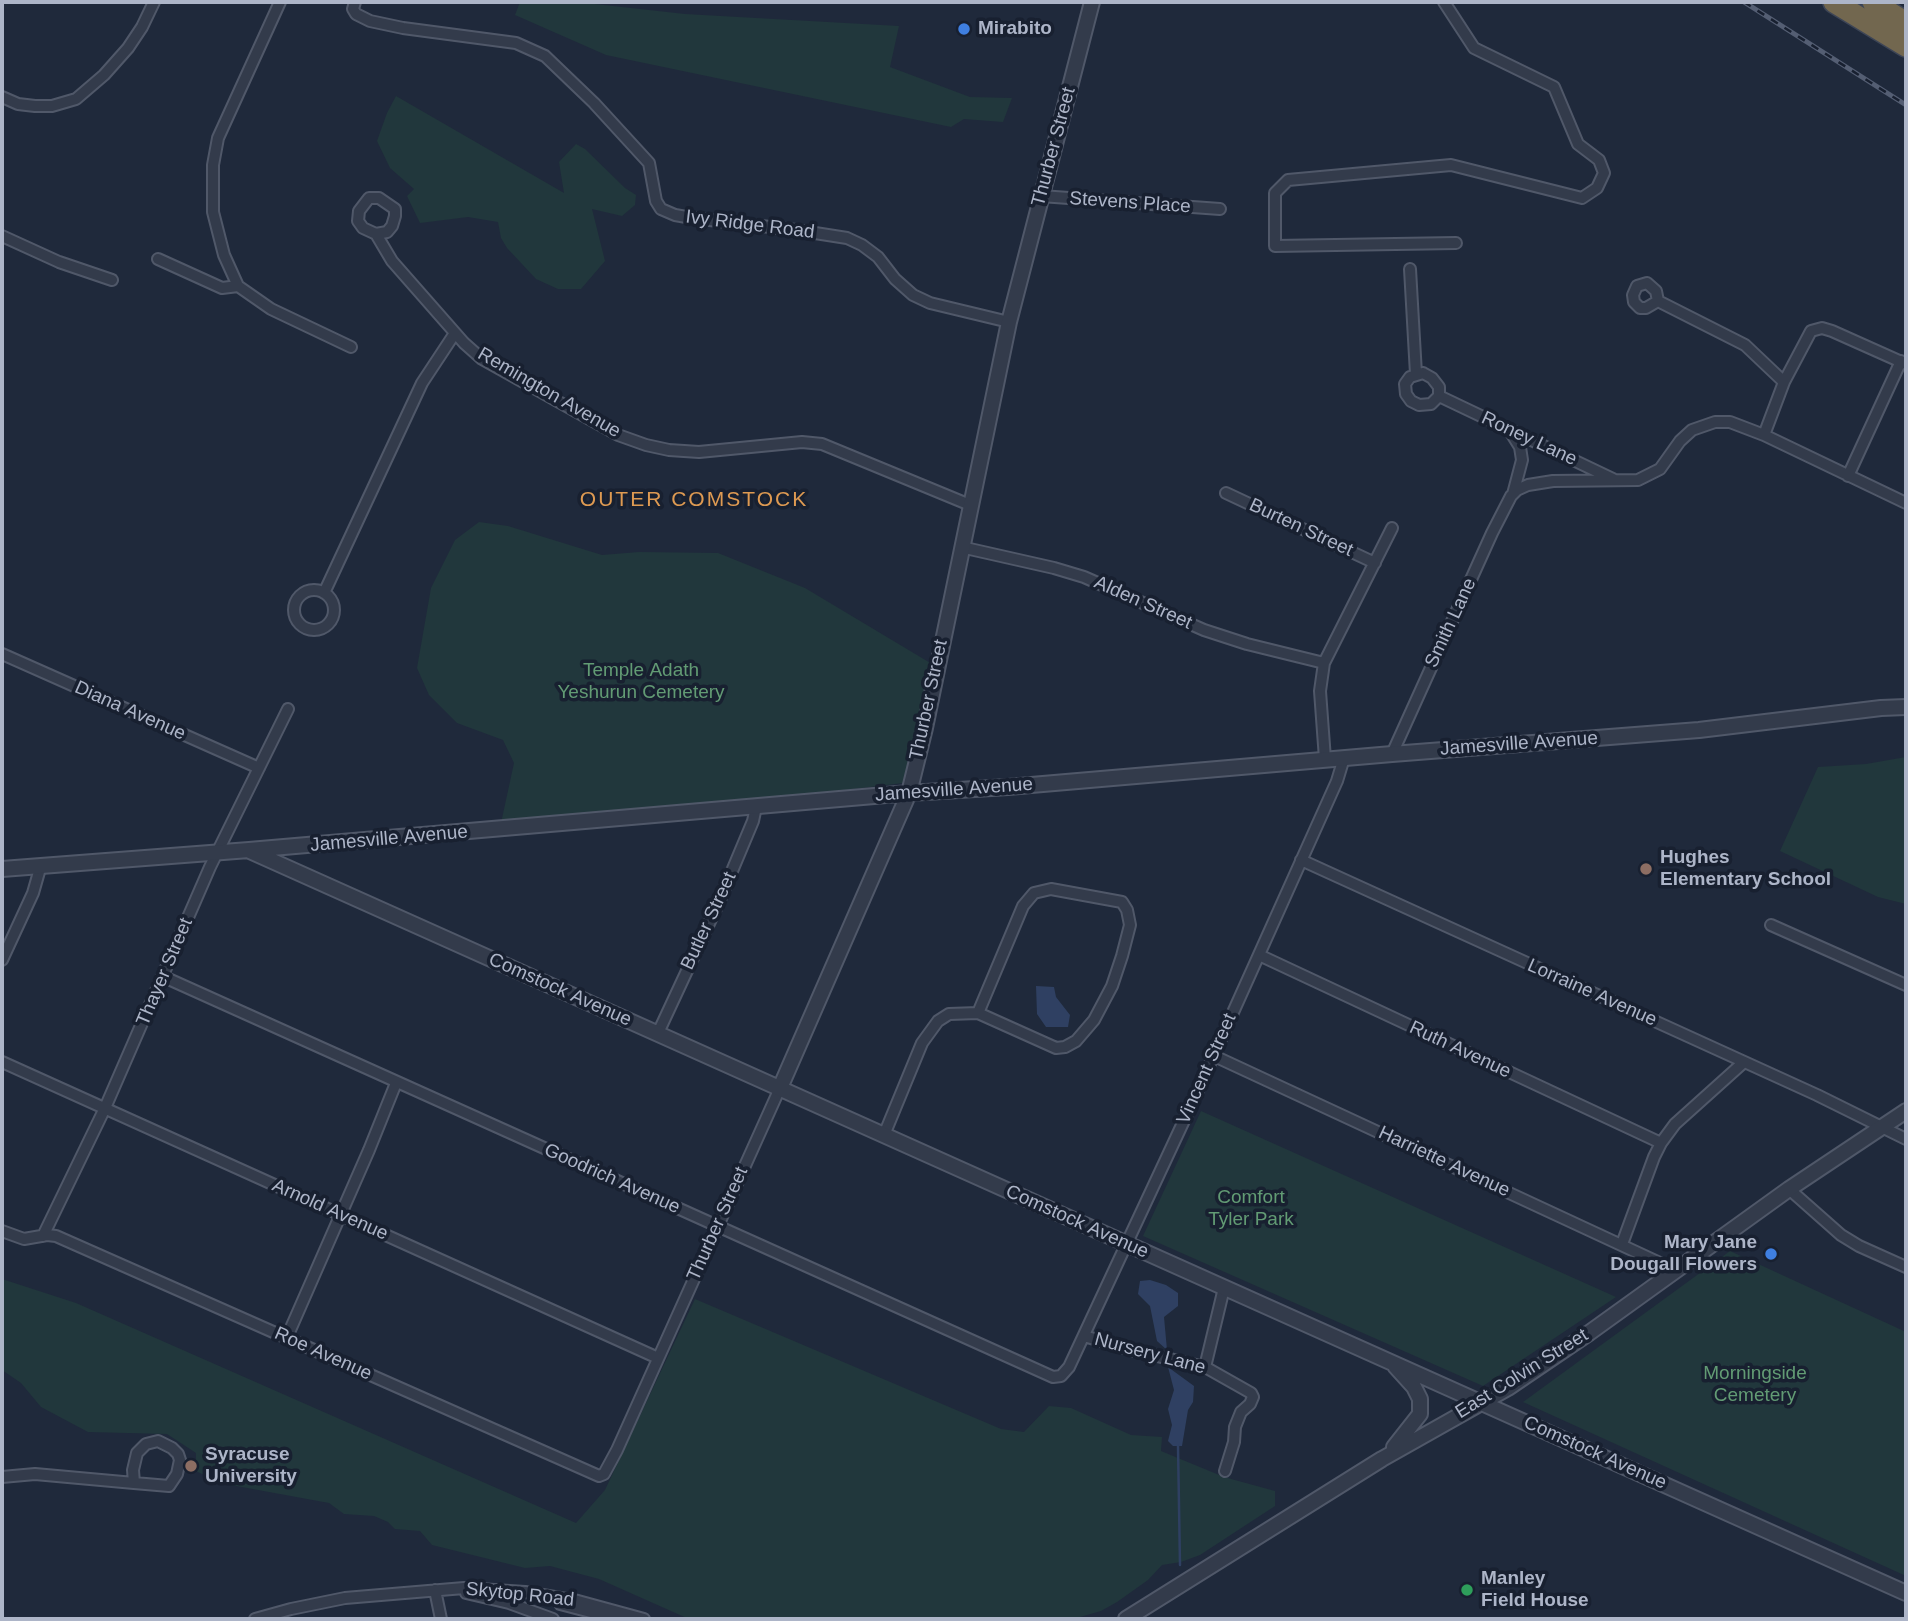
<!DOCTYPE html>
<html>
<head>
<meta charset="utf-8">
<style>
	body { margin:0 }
	#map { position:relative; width:1908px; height:1621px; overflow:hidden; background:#1f293b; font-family:Arial,sans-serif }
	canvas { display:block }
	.frame { position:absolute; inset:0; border:4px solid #adb5c8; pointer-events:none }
</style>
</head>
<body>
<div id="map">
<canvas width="1908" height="1621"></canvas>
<div class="frame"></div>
</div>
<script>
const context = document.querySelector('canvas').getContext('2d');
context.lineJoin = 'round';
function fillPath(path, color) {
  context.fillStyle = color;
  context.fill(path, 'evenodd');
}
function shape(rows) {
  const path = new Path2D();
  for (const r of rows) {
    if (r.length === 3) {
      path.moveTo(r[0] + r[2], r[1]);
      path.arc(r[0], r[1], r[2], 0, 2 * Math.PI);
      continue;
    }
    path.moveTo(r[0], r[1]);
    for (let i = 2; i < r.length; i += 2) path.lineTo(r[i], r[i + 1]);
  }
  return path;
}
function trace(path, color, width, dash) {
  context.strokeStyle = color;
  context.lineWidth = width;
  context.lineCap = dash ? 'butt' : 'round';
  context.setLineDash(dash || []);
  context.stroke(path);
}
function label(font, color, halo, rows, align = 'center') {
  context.font = font + ' Arial,sans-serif';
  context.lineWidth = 7;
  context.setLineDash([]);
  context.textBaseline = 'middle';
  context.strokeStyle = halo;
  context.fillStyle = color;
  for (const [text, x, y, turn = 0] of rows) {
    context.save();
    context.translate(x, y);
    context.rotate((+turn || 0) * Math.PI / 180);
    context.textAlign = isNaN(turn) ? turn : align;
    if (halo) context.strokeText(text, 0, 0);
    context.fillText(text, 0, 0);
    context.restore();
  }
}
fillPath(shape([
	[520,2,577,2,685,14,899,26,890,67,970,97,1012,98,1003,122,964,119,951,127,606,55,515,15],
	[396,96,564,193,559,162,576,144,585,149,625,188,636,195,635,205,622,216,592,209,605,261,581,289,558,289,536,279,507,248,501,238,498,222,468,217,420,223,407,196,414,189,390,168,377,141,387,113],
	[479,522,508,526,602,555,639,552,718,553,805,588,932,664,915,756,903,783,748,802,501,823,514,763,503,740,457,723,429,695,417,668,431,588,455,540],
	[1906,757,1906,904,1878,897,1780,851,1818,767,1866,764],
	[1201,1111,1616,1297,1483,1386,1143,1236],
	[1730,1251,1906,1332,1906,1576,1523,1402],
	[2,1279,76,1303,576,1523,605,1490,695,1299,1001,1429,1024,1432,1049,1406,1071,1408,1131,1435,1162,1437,1161,1451,1224,1477,1275,1491,1275,1506,1200,1555,1181,1562,1162,1565,1148,1580,1117,1602,1101,1611,1073,1619,689,1619,599,1579,550,1566,525,1568,432,1545,420,1531,395,1529,388,1522,374,1516,344,1514,329,1503,220,1483,196,1471,196,1453,167,1434,88,1432,41,1407,21,1383,2,1370]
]), '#21373c');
fillPath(shape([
	[1036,986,1054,987,1056,997,1070,1015,1068,1027,1046,1027,1037,1014],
	[1150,1280,1166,1285,1178,1293,1178,1306,1164,1317,1167,1350,1157,1341,1150,1306,1138,1294,1140,1281],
	[1168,1367,1194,1386,1193,1402,1188,1410,1182,1446,1173,1446,1168,1441,1172,1425,1168,1409,1174,1390]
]), '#2f4062');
trace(shape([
	[1178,1446,1180,1565]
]), '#2f4062', 2.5);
const minor = shape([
	[280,2,218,138,213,165,213,212,224,255,238,286,271,309,351,347],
	[355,2,353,9,356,14,370,21,403,28,516,43,545,56,594,103,649,163,656,201,661,209,675,215,692,218,796,230,847,238,862,245,878,257,895,279,913,295,930,303,1009,322],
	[1444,2,1474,48,1554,87,1578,144,1599,160,1604,173,1597,188,1582,198,1451,165,1288,180,1275,193,1275,246,1456,243],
	[2,97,18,104,35,106,52,106,76,99,104,75,128,48,142,27,154,2],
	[1041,196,1220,209],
	[376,234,387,232,392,226,395,216,395,209,379,198,369,198,359,211,358,221,363,228,376,234,392,261,464,343,482,359,618,435,646,445,669,450,699,452,802,442,822,444,970,505],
	[2,236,59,262,112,280],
	[158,259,222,288,238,286],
	[1410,269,1416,374],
	[1658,301,1646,308,1640,308,1634,302,1633,295,1637,286,1647,283,1656,291,1658,301,1745,345,1784,382],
	[1423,373,1432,378,1439,387,1439,396,1431,404,1419,405,1411,401,1406,394,1405,384,1410,377,1423,373],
	[1439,396,1613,479],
	[1510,431,1520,447,1522,460,1513,494],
	[1764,435,1784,382,1811,331,1822,328,1832,331,1906,364],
	[1848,476,1901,361],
	[1226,493,1375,563],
	[961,547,1054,568,1084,577,1204,630,1247,644,1324,663],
	[314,610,20],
	[324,593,422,383,455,333],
	[2,654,259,768],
	[1392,754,1492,533,1511,496,1517,490,1528,485,1553,481,1638,480,1660,469,1680,441,1692,430,1715,422,1730,422,1764,435,1906,503],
	[1325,759,1320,691,1324,663,1392,528],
	[1301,860,1817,1095,1906,1139],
	[1771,925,1906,985],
	[1259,955,1661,1143],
	[2,960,33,893,41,865],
	[164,977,1053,1377,1061,1376,1069,1367,1195,1097,1337,781,1344,758],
	[658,1033,719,902,753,821,756,807],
	[1212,1055,1675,1270],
	[2,1062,658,1358],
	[884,1135,922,1043,938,1021,949,1014,978,1013,1056,1048,1065,1047,1076,1041,1094,1020,1112,986,1122,956,1130,925,1127,910,1122,902,1051,889,1034,893,1023,906,978,1013],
	[1789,1189,1841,1235,1859,1246,1906,1267],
	[2,1231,24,1239,47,1235,56,1236,599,1476,604,1474,617,1450,780,1088],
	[43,1236,105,1108,210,867,288,709],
	[1622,1244,1654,1157,1661,1143,1675,1124,1744,1062],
	[1084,1336,1135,1351,1205,1367,1251,1393,1253,1397,1250,1404,1241,1412,1235,1427,1234,1442,1225,1471],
	[287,1337,369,1150,396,1083],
	[1205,1367,1224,1288],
	[2,1477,35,1474,134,1483,169,1486,177,1474,180,1460,178,1454,172,1448,158,1441,146,1444,137,1453,133,1470,134,1483],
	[435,1590,441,1619],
	[466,1593,509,1603,553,1619],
	[560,1604,618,1619],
	[255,1619,291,1609,345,1598,464,1588,525,1592,578,1601,644,1619]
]);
const tertiary = shape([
	[250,851,1906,1593],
	[2,869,249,850,909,793,1008,787,1392,754,1699,730,1881,708,1906,707],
	[780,1088,909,793,925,728,1009,322,1092,2],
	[1394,1447,1420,1414,1420,1399,1414,1387,1395,1366],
	[1126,1619,1382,1459,1508,1388,1589,1333,1789,1189,1906,1111]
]);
const motorway = shape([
	[1834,2,1906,46],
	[1873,2,1906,23]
]);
trace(minor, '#505869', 14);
trace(tertiary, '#505869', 18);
trace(motorway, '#3d4556', 24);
trace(minor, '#333b4b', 10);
trace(tertiary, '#333b4b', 14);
trace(motorway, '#72674f', 21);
const rail = shape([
	[1744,2,1906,105]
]);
trace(rail, '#545e73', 5);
trace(rail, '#182030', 2.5, [8]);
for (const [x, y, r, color] of [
	[964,29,7,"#3f7fe0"],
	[1646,869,7,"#8d6e63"],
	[1771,1254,7,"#3f7fe0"],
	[191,1466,7,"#8d6e63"],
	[1467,1590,7,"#2e9e5b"]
]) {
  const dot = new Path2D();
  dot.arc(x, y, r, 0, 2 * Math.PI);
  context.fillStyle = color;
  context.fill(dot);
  trace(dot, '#182030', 2.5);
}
label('bold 19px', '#adb5c8', '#182030', [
	["Mirabito",978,29],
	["Hughes",1660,858],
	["Elementary School",1660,880],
	["Mary Jane",1757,1243,"right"],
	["Dougall Flowers",1757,1265,"right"],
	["Syracuse",205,1455],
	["University",205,1477],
	["Manley",1481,1579],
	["Field House",1481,1601]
], 'left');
label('19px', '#adb5c8', '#182030', [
	["Thurber Street",1054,147,-75],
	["Stevens Place",1130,203,4],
	["Ivy Ridge Road",750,225,7],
	["Remington Avenue",549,393,30],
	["Roney Lane",1529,439,25],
	["Burten Street",1301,528,25],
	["Alden Street",1143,603,24],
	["Smith Lane",1451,623,-65],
	["Thurber Street",929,700,-78],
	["Diana Avenue",130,711,24],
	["Jamesville Avenue",1519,744,-4],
	["Jamesville Avenue",954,790,-4],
	["Jamesville Avenue",389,839,-5],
	["Butler Street",709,921,-65],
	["Thayer Street",165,972,-67],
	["Comstock Avenue",560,990,24],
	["Lorraine Avenue",1592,993,24],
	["Ruth Avenue",1460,1050,25],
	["Vincent Street",1207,1069,-66],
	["Harriette Avenue",1444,1162,25],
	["Goodrich Avenue",612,1179,24],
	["Arnold Avenue",330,1210,24],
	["Comstock Avenue",1077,1222,24],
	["Thurber Street",718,1224,-66],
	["Roe Avenue",323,1354,24],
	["Nursery Lane",1150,1354,15],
	["East Colvin Street",1522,1374,-32],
	["Comstock Avenue",1595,1453,24],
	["Skytop Road",520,1595,6]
]);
label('19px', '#629b74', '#182030', [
	["Temple Adath",641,671],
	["Yeshurun Cemetery",641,693],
	["Comfort",1251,1198],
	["Tyler Park",1251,1220],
	["Morningside",1755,1374],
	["Cemetery",1755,1396]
]);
context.letterSpacing = '2px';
label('21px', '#de9a52', '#182030', [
	["OUTER COMSTOCK",694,500]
]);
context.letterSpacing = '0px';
</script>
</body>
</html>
